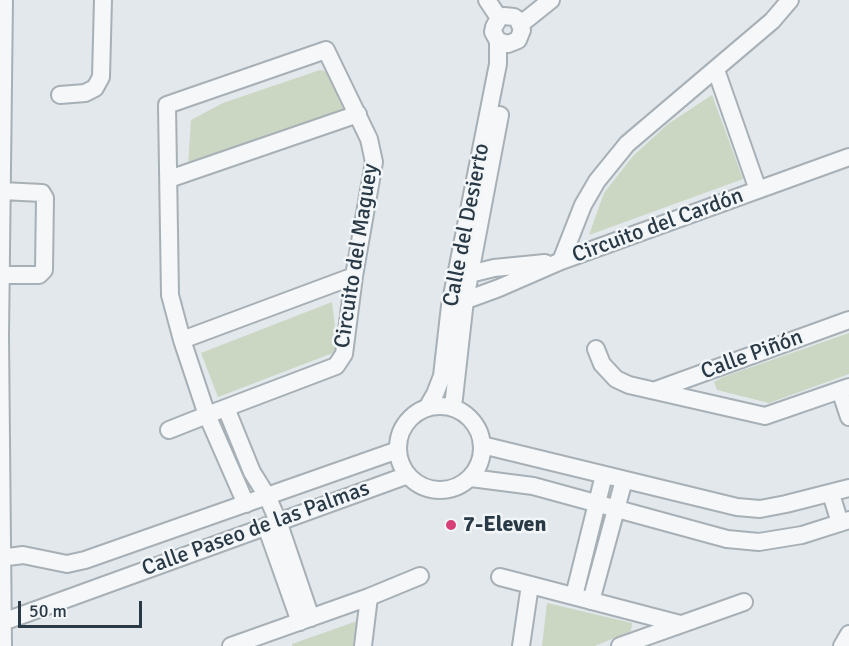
<!DOCTYPE html>
<html>
<head>
<meta charset="utf-8">
<style>
	body { margin:0 }
	#map { position:relative; width:849px; height:646px; overflow:hidden; background:#e2e8eb; font-family:Signika,sans-serif }
	canvas { display:block }
	.scale { position:absolute; left:18px; top:601px; width:124px; height:27px; box-sizing:border-box; border:3px solid #293945; border-top:0; padding-left:8px; font-size:18px; line-height:21px; white-space:nowrap; color:#293945; -webkit-text-stroke:4px #f2f6f8; paint-order:stroke }
</style>
</head>
<body>
<div id="map">
<canvas width="849" height="646"></canvas>
<div class="scale">50 m</div>
</div>
<script>
const context = document.querySelector('canvas').getContext('2d');
context.lineJoin = 'round';
function fillPath(path, color) {
  context.fillStyle = color;
  context.fill(path, 'evenodd');
}
function shape(rows) {
  const path = new Path2D();
  for (const r of rows) {
    if (r.length === 3) {
      path.moveTo(r[0] + r[2], r[1]);
      path.arc(r[0], r[1], r[2], 0, 2 * Math.PI);
      continue;
    }
    path.moveTo(r[0], r[1]);
    for (let i = 2; i < r.length; i += 2) path.lineTo(r[i], r[i + 1]);
  }
  return path;
}
function trace(path, color, width, dash) {
  context.strokeStyle = color;
  context.lineWidth = width;
  context.lineCap = dash ? 'butt' : 'round';
  context.setLineDash(dash || []);
  context.stroke(path);
}
function label(font, color, halo, rows, align = 'center') {
  context.font = font + ' Signika,sans-serif';
  context.lineWidth = 5;
  context.setLineDash([]);
  context.textBaseline = 'middle';
  context.strokeStyle = halo;
  context.fillStyle = color;
  for (const [text, x, y, turn = 0] of rows) {
    context.save();
    context.translate(x, y);
    context.rotate((+turn || 0) * Math.PI / 180);
    context.textAlign = isNaN(turn) ? turn : align;
    if (halo) context.strokeText(text, 0, 0);
    context.fillText(text, 0, 0);
    context.restore();
  }
}
fillPath(shape([
	[320,70,329,72,347,111,188,166,191,120,223,103],
	[712,95,743,179,589,235,604,193,633,156,668,124],
	[332,302,338,351,218,397,201,353],
	[849,333,849,374,769,403,717,390,714,382,723,377],
	[547,603,632,623,631,631,595,646,542,646],
	[360,620,358,646,292,646,292,644]
]), '#cbd6c3');
const minor = shape([
	[487,0,499,18],
	[521,24,551,0],
	[326,50,369,139,374,162,354,276,344,354,336,366,207,415,182,340,170,295,167,105,326,50],
	[716,70,758,190],
	[60,95,85,93,95,88,101,77,103,0],
	[169,179,358,114],
	[561,261,583,205,597,181,627,144,772,21,790,0],
	[1,275,39,275,44,270,45,198,42,193,2,191],
	[462,276,494,268,545,263],
	[450,306,499,288,561,261,849,157],
	[182,340,354,276],
	[596,349,602,364,616,379,629,385,765,416,849,387],
	[656,390,849,320],
	[840,390,849,417],
	[440,448,42],
	[453,407,465,300,500,115],
	[226,408,252,472,267,496,278,521,311,618],
	[427,408,435,394,442,376,450,306,498,64,498,41,493,32,494,27,499,18,504,16,514,17,518,20,522,30,518,40,508,44,498,41],
	[169,430,207,415,246,504],
	[482,445,737,507,760,509,786,504,849,488],
	[471,478,533,486,727,539,759,542,802,535,849,520],
	[831,494,840,523],
	[266,526,300,622],
	[0,558,23,555,67,564,85,560,398,450],
	[500,577,680,624],
	[574,596,604,475],
	[591,601,624,480],
	[0,623,408,475],
	[3,646,0,336,4,0],
	[231,646,369,597,420,576],
	[363,646,369,597],
	[521,646,530,585],
	[620,646,744,602],
	[842,646,849,634]
]);
trace(minor, '#a7b0b6', 20);
trace(minor, '#f5f7f9', 16);
for (const [x, y, r, color] of [
	[451,525,6,"#d74077"]
]) {
  const dot = new Path2D();
  dot.arc(x, y, r, 0, 2 * Math.PI);
  context.fillStyle = color;
  context.fill(dot);
  trace(dot, '#f2f6f8', 2);
}
label('22px', '#293945', '#f2f6f8', [
	["Calle del Desierto",467,225,-79],
	["Circuito del Cardón",658,226,-20],
	["Circuito del Maguey",357,256,-81],
	["Calle Piñón",752,355,-20],
	["Calle Paseo de las Palmas",256,529,-20]
]);
label('bold 22px', '#293945', '#f2f6f8', [
	["7-Eleven",463,525]
], 'left');
</script>
</body>
</html>
